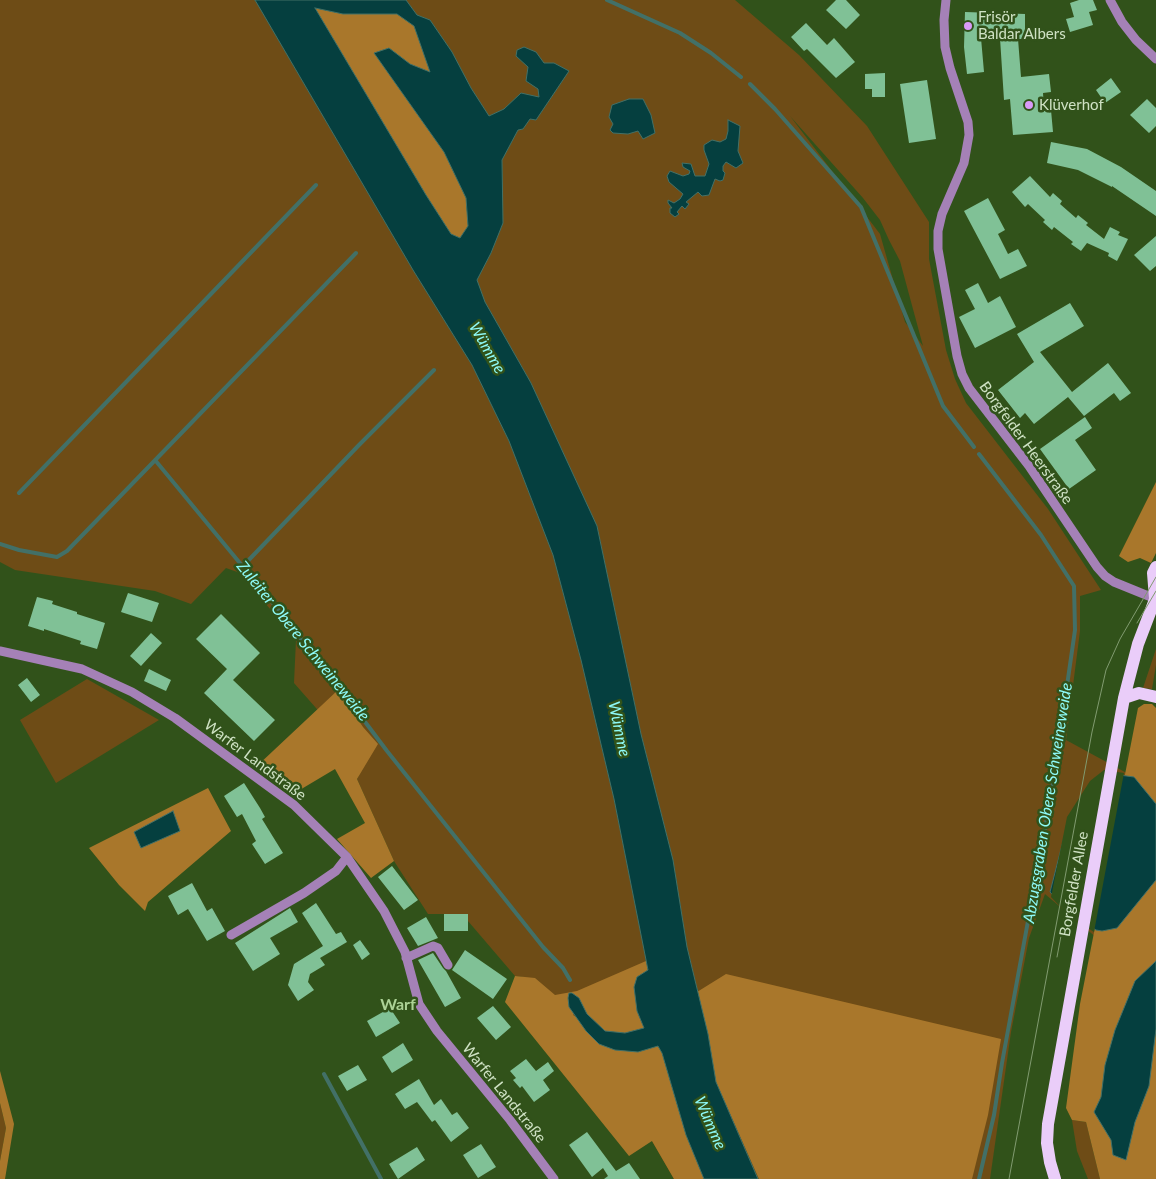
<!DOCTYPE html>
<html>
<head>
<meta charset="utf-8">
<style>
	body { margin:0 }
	canvas { display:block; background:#31521a }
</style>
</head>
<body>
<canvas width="1156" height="1179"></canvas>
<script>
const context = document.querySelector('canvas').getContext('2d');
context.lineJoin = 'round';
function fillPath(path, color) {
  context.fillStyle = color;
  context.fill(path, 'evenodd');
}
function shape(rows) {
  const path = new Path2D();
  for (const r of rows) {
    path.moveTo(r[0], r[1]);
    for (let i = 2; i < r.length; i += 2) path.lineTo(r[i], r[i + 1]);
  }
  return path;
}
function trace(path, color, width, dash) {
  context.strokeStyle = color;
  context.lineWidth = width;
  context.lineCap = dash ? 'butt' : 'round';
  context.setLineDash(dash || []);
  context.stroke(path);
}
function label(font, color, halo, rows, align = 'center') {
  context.font = font + ' Lato,sans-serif';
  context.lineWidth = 5;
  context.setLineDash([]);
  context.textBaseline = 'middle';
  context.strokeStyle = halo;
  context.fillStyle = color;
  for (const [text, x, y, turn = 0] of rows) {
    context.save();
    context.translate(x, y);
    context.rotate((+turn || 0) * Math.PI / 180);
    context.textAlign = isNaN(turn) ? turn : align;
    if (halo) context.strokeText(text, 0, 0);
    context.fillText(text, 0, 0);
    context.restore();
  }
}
fillPath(shape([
	[0,0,255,0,413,270,472,365,509,441,553,555,581,660,614,799,648,970,658,1046,686,1135,704,1179,674,1179,652,1141,523,977,515,976,462,914,428,914,394,861,357,779,359,775,345,741,294,683,296,640,240,573,226,568,191,604,155,591,15,570,0,562],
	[406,0,735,0,799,55,867,126,929,222,929,259,946,350,955,379,966,403,1048,509,1101,590,1080,596,1080,631,1066,740,1134,777,1156,1179,1104,944,1045,894,1029,938,1011,1032,990,1179,758,1179,716,1082,708,1034,687,947,673,860,641,734,597,526,531,383,485,302,477,280,491,253,503,223,502,160,518,130,523,129,530,119,536,120,569,71,554,64,544,63,535,52,524,47,516,56,528,67,538,89,540,98,521,93,504,109,489,116,471,88,452,52,430,20,417,15],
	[790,116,863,198,880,220,889,240,900,261,923,346,905,322,880,234],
	[1156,649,1156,665,1152,689,1143,688],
	[87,679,159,720,56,783,20,720],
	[0,1103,6,1128,0,1161],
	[1072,1120,1086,1122,1100,1179,1088,1179,1077,1151]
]), '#6e4c16');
fillPath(shape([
	[315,8,343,14,397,14,414,26,431,73,410,64,389,48,375,54,444,152,466,198,468,226,460,238,451,234,426,195],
	[1156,482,1156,553,1151,563,1140,558,1128,562,1119,556],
	[338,690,363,727,378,744,357,779,394,861,371,878,337,839,365,823,335,769,293,794,257,766],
	[1144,704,1152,704,1156,708,1156,1179,1100,1179,1086,1122,1072,1120,1066,1108,1080,1004,1138,708],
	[208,788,231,831,148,902,145,911,119,885,89,848],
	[646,961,648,970,637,977,637,1011,644,1028,625,1033,605,1031,587,1014,581,1005,573,1015,638,1052,658,1046,662,1053,686,1135,704,1179,674,1179,652,1141,629,1156,505,1002,515,976,535,978,555,995,577,991],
	[726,974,1001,1039,988,1115,972,1179,759,1179,716,1082,708,1034,697,992],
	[0,1071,14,1124,5,1179,0,1179,0,1161,6,1128,0,1103]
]), '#a9772b');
const water = shape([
	[255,0,406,0,417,15,430,20,452,52,471,88,489,116,504,109,521,93,539,97,538,89,526,81,528,67,516,56,517,50,524,47,536,52,544,63,554,63,569,71,536,120,530,119,523,129,518,130,502,160,503,223,491,253,477,280,485,302,531,383,597,526,641,734,673,860,687,947,708,1034,716,1082,758,1179,704,1179,686,1135,662,1053,658,1046,638,1052,615,1050,599,1044,586,1031,569,1007,568,998,569,993,572,993,579,998,587,1014,605,1031,625,1033,644,1028,637,1011,634,987,637,977,648,970,614,799,581,660,553,555,509,441,472,365,413,270,255,0],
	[315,8,343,14,397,14,414,26,430,72,410,64,389,48,374,53,444,152,466,198,468,226,460,238,451,234,426,195,315,8],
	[629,99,643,99,651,115,655,133,643,139,638,131,628,134,613,133,610,130,613,124,609,117,612,105,629,99],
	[728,120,740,126,738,151,743,163,736,168,726,162,723,166,723,171,725,173,723,180,720,181,715,179,709,195,702,196,698,192,686,202,689,204,685,209,682,206,677,212,679,214,675,217,670,213,670,208,672,208,668,203,668,200,674,203,680,199,683,194,669,182,667,176,670,171,683,176,689,174,690,171,683,167,682,163,691,164,695,176,705,176,709,164,704,150,704,145,712,140,720,142,726,139,728,131,728,120],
	[1104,773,1134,777,1156,804,1156,880,1117,928,1102,931,1096,930,1071,914,1050,892,1069,818,1104,773],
	[173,811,180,831,141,848,134,832,173,811],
	[1156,961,1156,1029,1149,1086,1135,1122,1126,1160,1113,1155,1111,1140,1094,1112,1101,1097,1105,1065,1115,1030,1135,981,1156,961]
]);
fillPath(water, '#053f3f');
trace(water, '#427067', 1);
fillPath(shape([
	[1104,770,1124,773,1094,932,1069,916,1051,897,1067,817,1090,781]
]), '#31521a');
trace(shape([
	[607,0,680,33,711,53,741,77],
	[750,84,775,109,861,207,943,406,974,447],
	[979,454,1041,535,1074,586,1075,630,1052,790,1002,1063,994,1115,979,1179],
	[155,460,272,602,308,648,324,674,335,682,387,751,543,947,563,968,570,980],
	[19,493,316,185],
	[0,544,19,550,57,557,67,551,356,253],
	[243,566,359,445,434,370],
	[324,1074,381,1179]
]), '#427067', 4);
fillPath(shape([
	[836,0,846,0,860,15,846,29,826,10],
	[1079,0,1093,0,1097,10,1089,12,1093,25,1070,32,1066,19,1074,17,1070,3],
	[965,12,1025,14,1025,39,1018,39,1021,77,1049,74,1051,92,1043,93,1044,111,1051,110,1053,132,1013,135,1010,99,1004,100,1000,38,981,38,984,72,967,74,964,47],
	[806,23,827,45,834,38,855,62,836,78,807,49,804,51,791,37],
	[885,73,885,97,872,97,872,89,865,89,865,74],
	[1111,78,1121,92,1105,103,1096,90],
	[927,80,936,139,909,143,900,84],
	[1147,99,1156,108,1156,126,1149,133,1130,115],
	[1051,142,1087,149,1121,167,1156,191,1156,216,1112,186,1112,187,1078,170,1047,163],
	[1030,176,1050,197,1053,193,1062,201,1060,204,1076,218,1078,215,1088,223,1086,225,1104,239,1110,227,1120,232,1118,235,1128,239,1117,261,1108,256,1109,253,1087,243,1081,251,1071,244,1073,242,1054,227,1052,230,1043,222,1045,220,1028,204,1025,207,1012,192],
	[988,198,1005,230,998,234,1008,254,1018,249,1027,266,1000,279,964,211],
	[1156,236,1156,266,1150,271,1134,255],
	[978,283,988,303,1000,296,1016,327,975,348,959,317,975,309,965,290],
	[1070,303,1084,326,1040,352,1072,392,1108,363,1131,393,1120,401,1114,393,1084,416,1068,397,1034,424,1025,413,1020,418,998,390,1034,362,1017,334],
	[1085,417,1092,428,1075,440,1096,470,1069,489,1040,449],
	[128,593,159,603,152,622,121,612],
	[37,597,53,601,52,604,77,612,77,614,105,623,97,649,80,644,81,641,44,629,44,631,28,626],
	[221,614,260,653,233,680,275,720,254,741,204,693,227,669,196,639],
	[151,633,162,643,141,666,130,656],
	[149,669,171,680,166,691,144,681],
	[27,678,40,695,31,702,18,685],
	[244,783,260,808,265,817,262,819,283,853,265,864,252,844,256,841,242,814,237,817,224,796],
	[392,866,418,900,404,910,378,877],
	[192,883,207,911,212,908,225,931,207,941,188,909,178,915,168,896],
	[316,903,336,934,341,932,347,942,320,958,325,965,310,974,308,982,314,990,298,1001,288,985,294,964,323,946,302,913],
	[290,908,298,922,270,938,280,954,253,971,235,943],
	[444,914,468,914,468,931,444,931],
	[426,917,438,938,418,946,407,928],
	[360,940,370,954,362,960,353,945],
	[465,950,507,979,493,999,452,970],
	[433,953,443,968,446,971,461,998,445,1007,418,960],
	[493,1006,511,1027,496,1040,477,1018],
	[390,1008,400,1023,376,1037,367,1021],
	[403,1043,413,1060,392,1073,382,1057],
	[526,1059,536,1071,548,1062,554,1071,543,1080,550,1090,534,1102,522,1086,520,1088,513,1080,516,1078,510,1071],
	[358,1065,367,1080,347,1091,338,1076],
	[419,1079,434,1105,441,1099,452,1115,457,1112,469,1128,451,1142,435,1120,432,1122,417,1102,405,1109,395,1094],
	[587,1132,616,1171,629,1163,640,1179,604,1179,608,1176,603,1168,592,1177,569,1145],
	[481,1144,496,1167,478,1178,463,1155],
	[417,1147,425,1160,398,1179,389,1164]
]), '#80c196');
trace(shape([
	[946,0,944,20,945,47,950,68,968,122,969,135,964,163,942,214,938,231,938,249,957,356,962,374,969,388,1029,466,1097,567,1105,576,1114,582,1156,599],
	[1110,0,1122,22,1136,40,1156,59],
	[0,651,82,669,132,692,175,718,294,805,347,857,384,911,405,952,419,1004,437,1031,510,1120,554,1179],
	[231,935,304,893,336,871,347,857],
	[406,958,433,946,438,948,448,965]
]), '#a581b7', 9);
trace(shape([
	[1155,598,1153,573,1156,567],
	[1124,698,1139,693,1156,697],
	[1055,1179,1050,1162,1047,1143,1048,1124,1124,698,1138,644,1156,597]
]), '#eacdf9', 12);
trace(shape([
	[1137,623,1156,591],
	[1057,957,1071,883],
	[1009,1179,1092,732,1106,670,1120,639,1156,577]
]), '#819b70', 1);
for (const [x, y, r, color] of [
	[968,26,5,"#d99af7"],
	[1029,105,5,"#d99af7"]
]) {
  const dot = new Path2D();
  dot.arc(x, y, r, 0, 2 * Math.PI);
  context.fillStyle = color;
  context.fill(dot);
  trace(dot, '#31521a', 2);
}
label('15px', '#cfe2c4', '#31521a', [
	["Frisör",978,17],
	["Baldar Albers",978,34],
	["Klüverhof",1039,105]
], 'left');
label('15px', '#cfe2c4', '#31521a', [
	["Borgfelder Heerstraße",1026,443,54],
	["Warfer Landstraße",255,760,37],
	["Borgfelder Allee",1074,884,-80],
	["Warfer Landstraße",504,1093,51]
]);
label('italic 16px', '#8efaf8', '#31521a', [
	["Wümme",487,348,60],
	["Zuleiter Obere Schweineweide",303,641,51],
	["Wümme",619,729,78],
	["Abzugsgraben Obere Schweineweide",1048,803,-81],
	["Wümme",710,1123,66]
]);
label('bold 16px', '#acd296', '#31521a', [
	["Warf",398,1005]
]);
</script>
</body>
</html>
